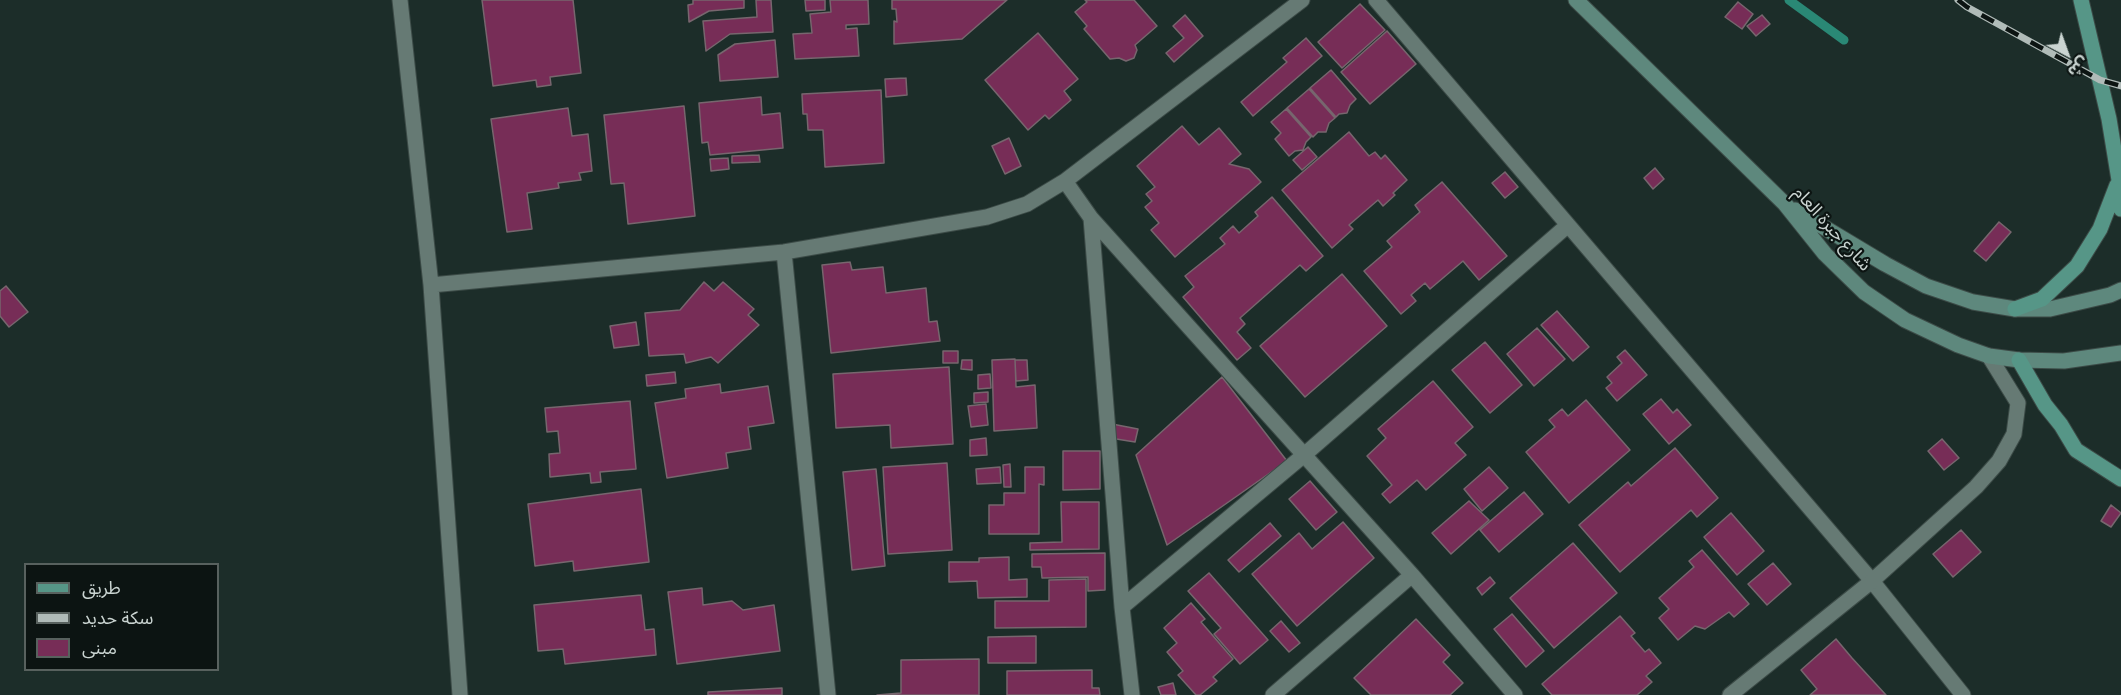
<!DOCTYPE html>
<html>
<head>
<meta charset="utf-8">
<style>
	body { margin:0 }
	#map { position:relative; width:2121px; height:695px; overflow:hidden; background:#1c2d29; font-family:Merriweather,"Noto Sans Arabic",serif }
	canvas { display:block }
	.legend { position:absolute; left:24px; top:563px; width:195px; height:108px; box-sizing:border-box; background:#0c1412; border:2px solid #58615e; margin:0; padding:8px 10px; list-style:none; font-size:18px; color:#cad4d1 }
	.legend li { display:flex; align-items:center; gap:12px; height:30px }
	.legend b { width:30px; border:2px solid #58615e }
	.north { position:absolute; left:2037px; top:24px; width:60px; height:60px; -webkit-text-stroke:4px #0c1412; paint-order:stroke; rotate:139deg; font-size:16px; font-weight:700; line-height:24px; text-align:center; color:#cad4d1 }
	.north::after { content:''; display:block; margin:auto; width:21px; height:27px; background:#cad4d1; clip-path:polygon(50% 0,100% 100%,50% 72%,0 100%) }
</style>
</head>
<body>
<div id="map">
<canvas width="2121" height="695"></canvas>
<ul class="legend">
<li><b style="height:8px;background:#569687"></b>طريق</li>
<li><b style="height:8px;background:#b0bbb8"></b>سكة حديد</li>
<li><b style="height:16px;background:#772d57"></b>مبنى</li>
</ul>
<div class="north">ش</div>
</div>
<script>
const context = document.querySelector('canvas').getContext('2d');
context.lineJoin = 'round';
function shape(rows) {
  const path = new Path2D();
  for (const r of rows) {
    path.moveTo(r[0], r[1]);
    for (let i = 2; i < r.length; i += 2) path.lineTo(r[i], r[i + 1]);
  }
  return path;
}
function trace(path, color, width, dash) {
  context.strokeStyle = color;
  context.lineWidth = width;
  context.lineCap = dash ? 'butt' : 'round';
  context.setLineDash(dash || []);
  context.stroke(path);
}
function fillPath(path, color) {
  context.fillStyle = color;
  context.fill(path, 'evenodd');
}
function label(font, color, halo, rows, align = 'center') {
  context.font = font + ' Merriweather,"Noto Sans Arabic",serif';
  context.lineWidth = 4.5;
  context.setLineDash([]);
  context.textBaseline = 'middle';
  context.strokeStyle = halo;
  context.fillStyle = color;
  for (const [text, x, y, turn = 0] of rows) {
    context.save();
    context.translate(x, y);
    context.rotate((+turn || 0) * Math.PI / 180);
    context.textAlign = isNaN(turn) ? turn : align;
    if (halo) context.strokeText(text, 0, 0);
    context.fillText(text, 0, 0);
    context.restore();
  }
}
trace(shape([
	[1789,0,1844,40]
]), '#2a8875', 9);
const building = shape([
	[482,0,573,0,581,73,550,77,551,85,537,87,536,80,493,86,482,0],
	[693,0,744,0,744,8,709,11,689,22,688,5,693,4,693,0],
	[756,0,771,0,773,32,730,34,706,51,703,21,757,17,756,0],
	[805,0,825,0,825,10,806,11,805,0],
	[830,0,868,0,869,24,846,25,846,29,857,28,859,56,795,59,793,34,812,33,810,14,831,12,830,0],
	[892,0,1007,0,962,39,894,44,894,21,897,22,896,9,892,9,892,0],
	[1085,0,1134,0,1157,26,1135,45,1137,50,1134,58,1126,61,1119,58,1110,59,1084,29,1087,26,1075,12,1087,2,1085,0],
	[1738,2,1753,14,1742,29,1725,17,1738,2],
	[1360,4,1385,30,1342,68,1318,42,1360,4],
	[1185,15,1203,36,1174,62,1166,53,1184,38,1173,26,1185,15],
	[1762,15,1770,24,1756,36,1747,26,1762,15],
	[1387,31,1416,64,1370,104,1341,72,1387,31],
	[1038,33,1078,79,1064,91,1071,100,1049,119,1045,115,1028,130,985,80,1038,33],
	[1306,38,1322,56,1253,116,1241,102,1287,62,1283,58,1306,38],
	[775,40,778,77,720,81,718,55,735,44,775,40],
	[1331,70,1356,99,1350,105,1347,113,1339,114,1336,117,1310,88,1331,70],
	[906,78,907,95,886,97,885,79,906,78],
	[1309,89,1335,118,1329,123,1326,132,1318,132,1313,137,1287,108,1309,89],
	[881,90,884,163,825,167,823,130,808,130,807,114,803,114,802,94,881,90],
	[761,97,762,115,780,113,783,148,710,155,708,142,702,143,699,103,761,97],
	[684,106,695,216,628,224,624,183,611,184,604,115,684,106],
	[568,108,572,136,588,134,592,171,579,173,581,180,558,183,559,188,527,193,532,229,507,232,491,119,568,108],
	[1286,109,1311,137,1306,142,1303,150,1295,151,1289,156,1275,139,1281,133,1271,122,1286,109],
	[1182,126,1199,145,1219,128,1241,154,1229,164,1249,169,1261,182,1175,257,1151,230,1159,223,1145,207,1152,201,1146,194,1155,187,1137,166,1182,126],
	[1349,132,1369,156,1375,152,1381,159,1385,155,1407,180,1393,193,1395,195,1383,206,1378,200,1349,225,1353,229,1332,248,1282,190,1349,132],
	[1009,138,1021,166,1005,174,992,146,1009,138],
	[1308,147,1317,157,1302,170,1293,160,1308,147],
	[759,155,760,162,732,163,732,156,759,155],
	[728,158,729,169,711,171,710,159,728,158],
	[1655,168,1664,179,1653,189,1644,178,1655,168],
	[1505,172,1518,187,1505,198,1492,183,1505,172],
	[1442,182,1507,256,1479,280,1463,261,1430,289,1425,283,1411,295,1416,301,1401,314,1364,271,1392,247,1387,241,1420,212,1415,205,1442,182],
	[1272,197,1323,256,1306,271,1300,265,1240,318,1245,324,1237,332,1251,348,1237,360,1183,297,1194,287,1185,276,1225,244,1220,238,1233,226,1239,233,1258,216,1255,212,1272,197],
	[1999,222,2011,232,1986,261,1974,251,1999,222],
	[850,262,852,270,883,267,886,293,926,288,929,322,937,321,940,341,831,353,822,265,850,262],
	[1342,274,1387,326,1305,397,1260,346,1342,274],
	[704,282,714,291,723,282,754,309,748,315,759,325,718,363,711,357,686,363,684,354,649,356,645,313,680,310,704,282],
	[6,286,28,312,9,327,0,316,0,291,6,286],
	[1557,311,1589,347,1573,361,1541,325,1557,311],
	[636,322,639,345,614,348,610,326,636,322],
	[1537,328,1565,359,1534,386,1507,354,1537,328],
	[1485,342,1522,385,1490,413,1452,370,1485,342],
	[1625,350,1647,375,1617,401,1606,388,1612,383,1607,377,1622,363,1617,357,1625,350],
	[943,351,958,351,958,363,943,363,943,351],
	[1015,359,1016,387,1035,385,1037,428,994,431,992,360,1015,359],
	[962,360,972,360,972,370,961,369,962,360],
	[1015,360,1027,360,1028,380,1016,381,1015,360],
	[949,367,953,444,891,448,890,425,836,428,833,374,949,367],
	[675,372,676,383,647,386,646,375,675,372],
	[990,374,991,388,978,389,978,375,990,374],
	[1222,377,1287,461,1167,545,1136,455,1222,377],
	[1433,381,1473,427,1455,443,1466,455,1426,490,1417,480,1390,503,1382,494,1392,485,1367,456,1386,438,1378,429,1433,381],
	[720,384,721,393,768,386,774,423,748,427,751,449,726,453,728,468,667,478,655,403,686,398,685,389,720,384],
	[988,392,988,402,974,403,974,393,988,392],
	[1661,399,1673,413,1677,409,1691,425,1669,444,1643,414,1661,399],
	[1586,400,1630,450,1569,503,1526,452,1555,427,1549,420,1562,409,1568,416,1586,400],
	[630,401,636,469,600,472,601,482,591,483,590,473,550,477,549,454,560,453,558,431,547,432,545,408,630,401],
	[986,404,988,425,971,427,968,406,986,404],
	[1112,424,1138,429,1135,442,1110,438,1112,424],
	[986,438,987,455,970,456,970,440,986,438],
	[1942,439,1959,458,1944,470,1928,451,1942,439],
	[1675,448,1718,498,1697,517,1691,510,1620,572,1579,525,1628,482,1631,486,1675,448],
	[1063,451,1100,451,1100,489,1063,490,1063,451],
	[947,463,952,550,888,554,883,467,947,463],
	[1010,464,1011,487,1004,487,1003,465,1010,464],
	[1000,467,1001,483,977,484,976,469,1000,467],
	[1025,467,1044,467,1044,485,1039,484,1039,534,989,534,989,505,1004,505,1004,493,1025,493,1025,467],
	[1489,467,1508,488,1482,511,1464,489,1489,467],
	[876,469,885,566,852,570,843,472,876,469],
	[1310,481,1337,512,1316,530,1289,499,1310,481],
	[641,489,649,562,574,571,573,561,535,566,528,504,641,489],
	[1524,492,1543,514,1499,552,1480,530,1524,492],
	[1469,501,1489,520,1451,554,1432,533,1469,501],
	[1061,502,1099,502,1099,549,1030,550,1030,543,1062,542,1061,502],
	[2111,505,2121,513,2111,527,2101,521,2111,505],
	[1731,513,1764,551,1737,575,1704,537,1731,513],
	[1343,522,1374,558,1297,626,1252,574,1299,533,1312,549,1343,522],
	[1270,523,1281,536,1239,572,1228,560,1270,523],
	[1961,530,1981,552,1953,577,1933,554,1961,530],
	[1573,543,1617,593,1554,648,1510,598,1573,543],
	[1702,550,1749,604,1734,617,1729,612,1705,629,1695,626,1678,640,1659,618,1669,609,1659,598,1694,567,1689,561,1702,550],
	[1105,553,1105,590,1088,591,1088,577,1042,578,1041,567,1032,567,1032,554,1105,553],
	[1009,557,1009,580,1027,579,1027,597,978,598,977,581,949,582,949,562,979,562,979,558,1009,557],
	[1773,563,1791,584,1767,605,1748,584,1773,563],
	[1209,573,1268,640,1240,664,1214,634,1221,628,1188,591,1209,573],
	[1490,577,1495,583,1482,595,1477,588,1490,577],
	[1086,579,1086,627,995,628,995,601,1049,601,1049,580,1086,579],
	[702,588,703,605,732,601,743,610,774,605,780,651,677,664,668,592,702,588],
	[641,595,645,630,654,629,656,655,565,664,563,649,538,651,534,605,641,595],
	[1191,603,1205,619,1201,622,1233,659,1213,677,1217,681,1200,695,1196,695,1178,675,1183,671,1167,652,1177,643,1164,628,1191,603],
	[1512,614,1544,651,1526,667,1494,629,1512,614],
	[1620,616,1635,633,1631,636,1645,652,1649,649,1661,663,1646,676,1652,682,1637,695,1552,695,1542,684,1620,616],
	[1416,619,1450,655,1443,662,1463,683,1450,695,1371,695,1354,678,1416,619],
	[1281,621,1300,643,1289,652,1270,631,1281,621],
	[1036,636,1036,663,988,663,988,637,1036,636],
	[1836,639,1852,658,1886,695,1810,695,1817,689,1801,670,1836,639],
	[979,659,979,695,877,695,901,693,901,660,979,659],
	[1092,670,1092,688,1099,688,1100,695,1007,695,1007,671,1092,670],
	[1173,683,1176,695,1161,695,1158,687,1173,683],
	[782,688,782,695,708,695,708,692,782,688]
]);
fillPath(building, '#772d57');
trace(building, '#77666e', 1.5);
const minor = shape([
	[400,0,431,285,460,695],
	[1376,0,1872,581,1963,695],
	[1065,181,1091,218,1412,575,1515,695],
	[1091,218,1122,607,1132,695],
	[784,252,828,695],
	[431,285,784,252,987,217,1027,204,1065,181,1302,0],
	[1122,607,1304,455,1568,225],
	[1273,695,1412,575]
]);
const tertiary = shape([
	[1730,695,1872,581,1976,487,1999,461,2014,434,2018,403,1989,356]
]);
const secondary = shape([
	[1576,0,1785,204,1825,254,1864,292,1905,320,1958,345,1989,356,2019,360,2064,361,2121,353],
	[1795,210,1885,264,1926,286,1973,302,2015,309,2050,309,2110,295,2121,290]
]);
const primary = shape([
	[2081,0,2109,119,2119,180,2121,209],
	[2015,309,2042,299,2077,266,2100,229,2117,185],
	[2019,360,2045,405,2061,425,2076,450,2121,479]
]);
trace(minor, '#3c4b47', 17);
trace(tertiary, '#3c4b47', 17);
trace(secondary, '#3c4b47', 17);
trace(primary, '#3c4b47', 17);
trace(minor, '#667a74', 15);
trace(tertiary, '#667a74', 15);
trace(secondary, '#5e887d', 15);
trace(primary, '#569687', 15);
const rail = shape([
	[1958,0,1967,7,2100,80,2121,86]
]);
trace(rail, '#b0bbb8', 7);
trace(rail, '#0c1412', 4.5, [14]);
label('18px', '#cad4d1', '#0c1412', [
	["شارع جبرة العام",1832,229,48]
]);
</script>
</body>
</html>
